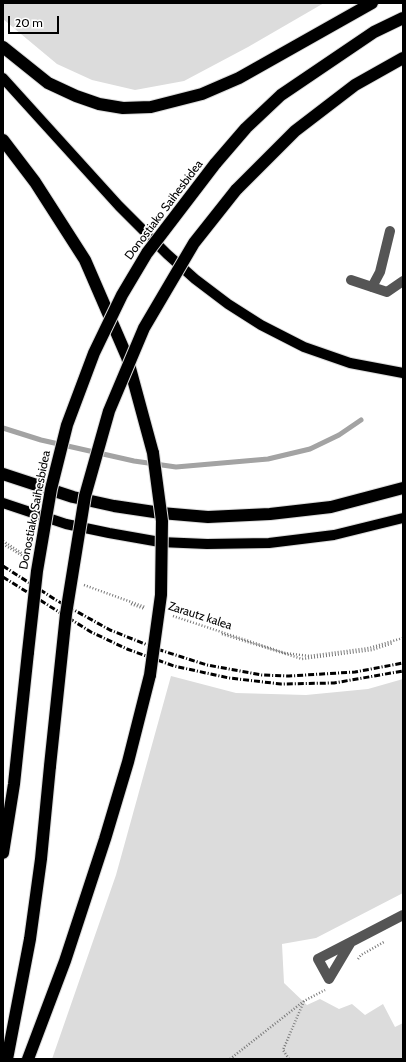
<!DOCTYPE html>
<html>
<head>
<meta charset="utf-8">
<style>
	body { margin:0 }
	#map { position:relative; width:406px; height:1062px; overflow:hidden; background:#fff; font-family:Cabin,sans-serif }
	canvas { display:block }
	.frame { position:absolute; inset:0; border:4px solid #000; pointer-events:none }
	.scale { position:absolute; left:8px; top:16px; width:51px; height:18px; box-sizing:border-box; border:2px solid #000; border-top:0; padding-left:5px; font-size:12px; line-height:14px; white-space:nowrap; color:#000; -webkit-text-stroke:3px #fff; paint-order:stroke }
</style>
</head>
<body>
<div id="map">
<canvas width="406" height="1062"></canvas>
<div class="frame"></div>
<div class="scale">20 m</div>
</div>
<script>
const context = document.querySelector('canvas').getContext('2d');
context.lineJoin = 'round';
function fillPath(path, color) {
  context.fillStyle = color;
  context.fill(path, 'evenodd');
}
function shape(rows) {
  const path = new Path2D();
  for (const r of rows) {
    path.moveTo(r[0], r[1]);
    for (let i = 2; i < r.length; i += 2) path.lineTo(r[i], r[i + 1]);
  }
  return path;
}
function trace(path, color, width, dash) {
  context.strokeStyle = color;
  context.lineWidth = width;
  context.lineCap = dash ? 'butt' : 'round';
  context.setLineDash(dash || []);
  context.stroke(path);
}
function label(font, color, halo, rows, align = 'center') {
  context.font = font + ' Cabin,sans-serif';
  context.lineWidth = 3.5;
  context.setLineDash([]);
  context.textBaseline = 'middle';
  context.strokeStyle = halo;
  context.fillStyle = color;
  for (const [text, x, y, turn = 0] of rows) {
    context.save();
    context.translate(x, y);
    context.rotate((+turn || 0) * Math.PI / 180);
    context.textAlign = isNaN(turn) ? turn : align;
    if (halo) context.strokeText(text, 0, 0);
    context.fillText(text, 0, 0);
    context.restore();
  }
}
fillPath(shape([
	[3,3,324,3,248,47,184,81,135,90,92,80,57,64,3,19],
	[171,676,236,693,306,695,368,689,403,679,403,893,316,938,282,944,284,983,307,1005,320,999,339,1009,352,1004,365,1015,383,1004,395,1027,403,1023,403,1059,52,1059,116,875]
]), '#dcdcdc');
trace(shape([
	[3,428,41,440,134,461,176,467,268,459,310,449,339,435,361,420]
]), '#a3a3a3', 5);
const major = shape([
	[3,78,119,206,167,254,195,279,228,304,261,325,304,347,350,363,403,373],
	[3,503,66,524,109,533,160,542,207,544,269,543,334,535,403,518]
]);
const highway = shape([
	[3,47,48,83,76,96,99,104,123,108,151,107,202,94,239,78,372,3],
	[3,140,35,182,85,260,127,357,153,453],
	[215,164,246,128,281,95,374,32,403,18],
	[236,190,295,131,355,85,403,58],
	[3,474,73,497,114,506,161,513,208,517,270,514,331,507,403,488],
	[3,853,14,784,28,652],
	[7,1059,30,939,41,859,50,766],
	[28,1059,65,961,105,839,128,762,150,675]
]);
trace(major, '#dbdbdb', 12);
trace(highway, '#dbdbdb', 14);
trace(shape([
	[3,541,26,556],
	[3,544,26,558],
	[84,585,145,607],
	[131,604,145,609],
	[173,616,285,653,309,656,369,648,403,638],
	[222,634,302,659,372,650,393,643],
	[358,959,361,955,384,942],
	[230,1059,304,1001,325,990],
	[289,1059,283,1050,304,1001]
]), '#777', 2.5, [1, 2]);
trace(shape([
	[351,280,387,292,403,281],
	[372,287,380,272,390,231],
	[351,942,329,979,318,959,351,942,403,915]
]), '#555', 10);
trace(major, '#000', 10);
trace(highway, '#000', 12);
trace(shape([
	[3,566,56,600,110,630,160,650,207,665,262,675,289,676,355,672,403,663],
	[3,577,91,632,127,649,174,666,229,678,281,684,334,683,403,671]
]), '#000', 3, [6, 2, 1, 2]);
const highwayBridge = shape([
	[28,652,37,571,51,489,67,425,94,353,122,295,147,253,215,164],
	[150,675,161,595,162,521,153,453],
	[50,766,66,614,85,496,109,411,144,328,194,243,236,190]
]);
trace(highwayBridge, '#dbdbdb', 14, []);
trace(highwayBridge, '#000', 12);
label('12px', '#000', '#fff', [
	["Donostiako Saihesbidea",164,210,-53],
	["Donostiako Saihesbidea",35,510,-79],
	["Zarautz kalea",200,616,18]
]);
</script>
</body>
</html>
